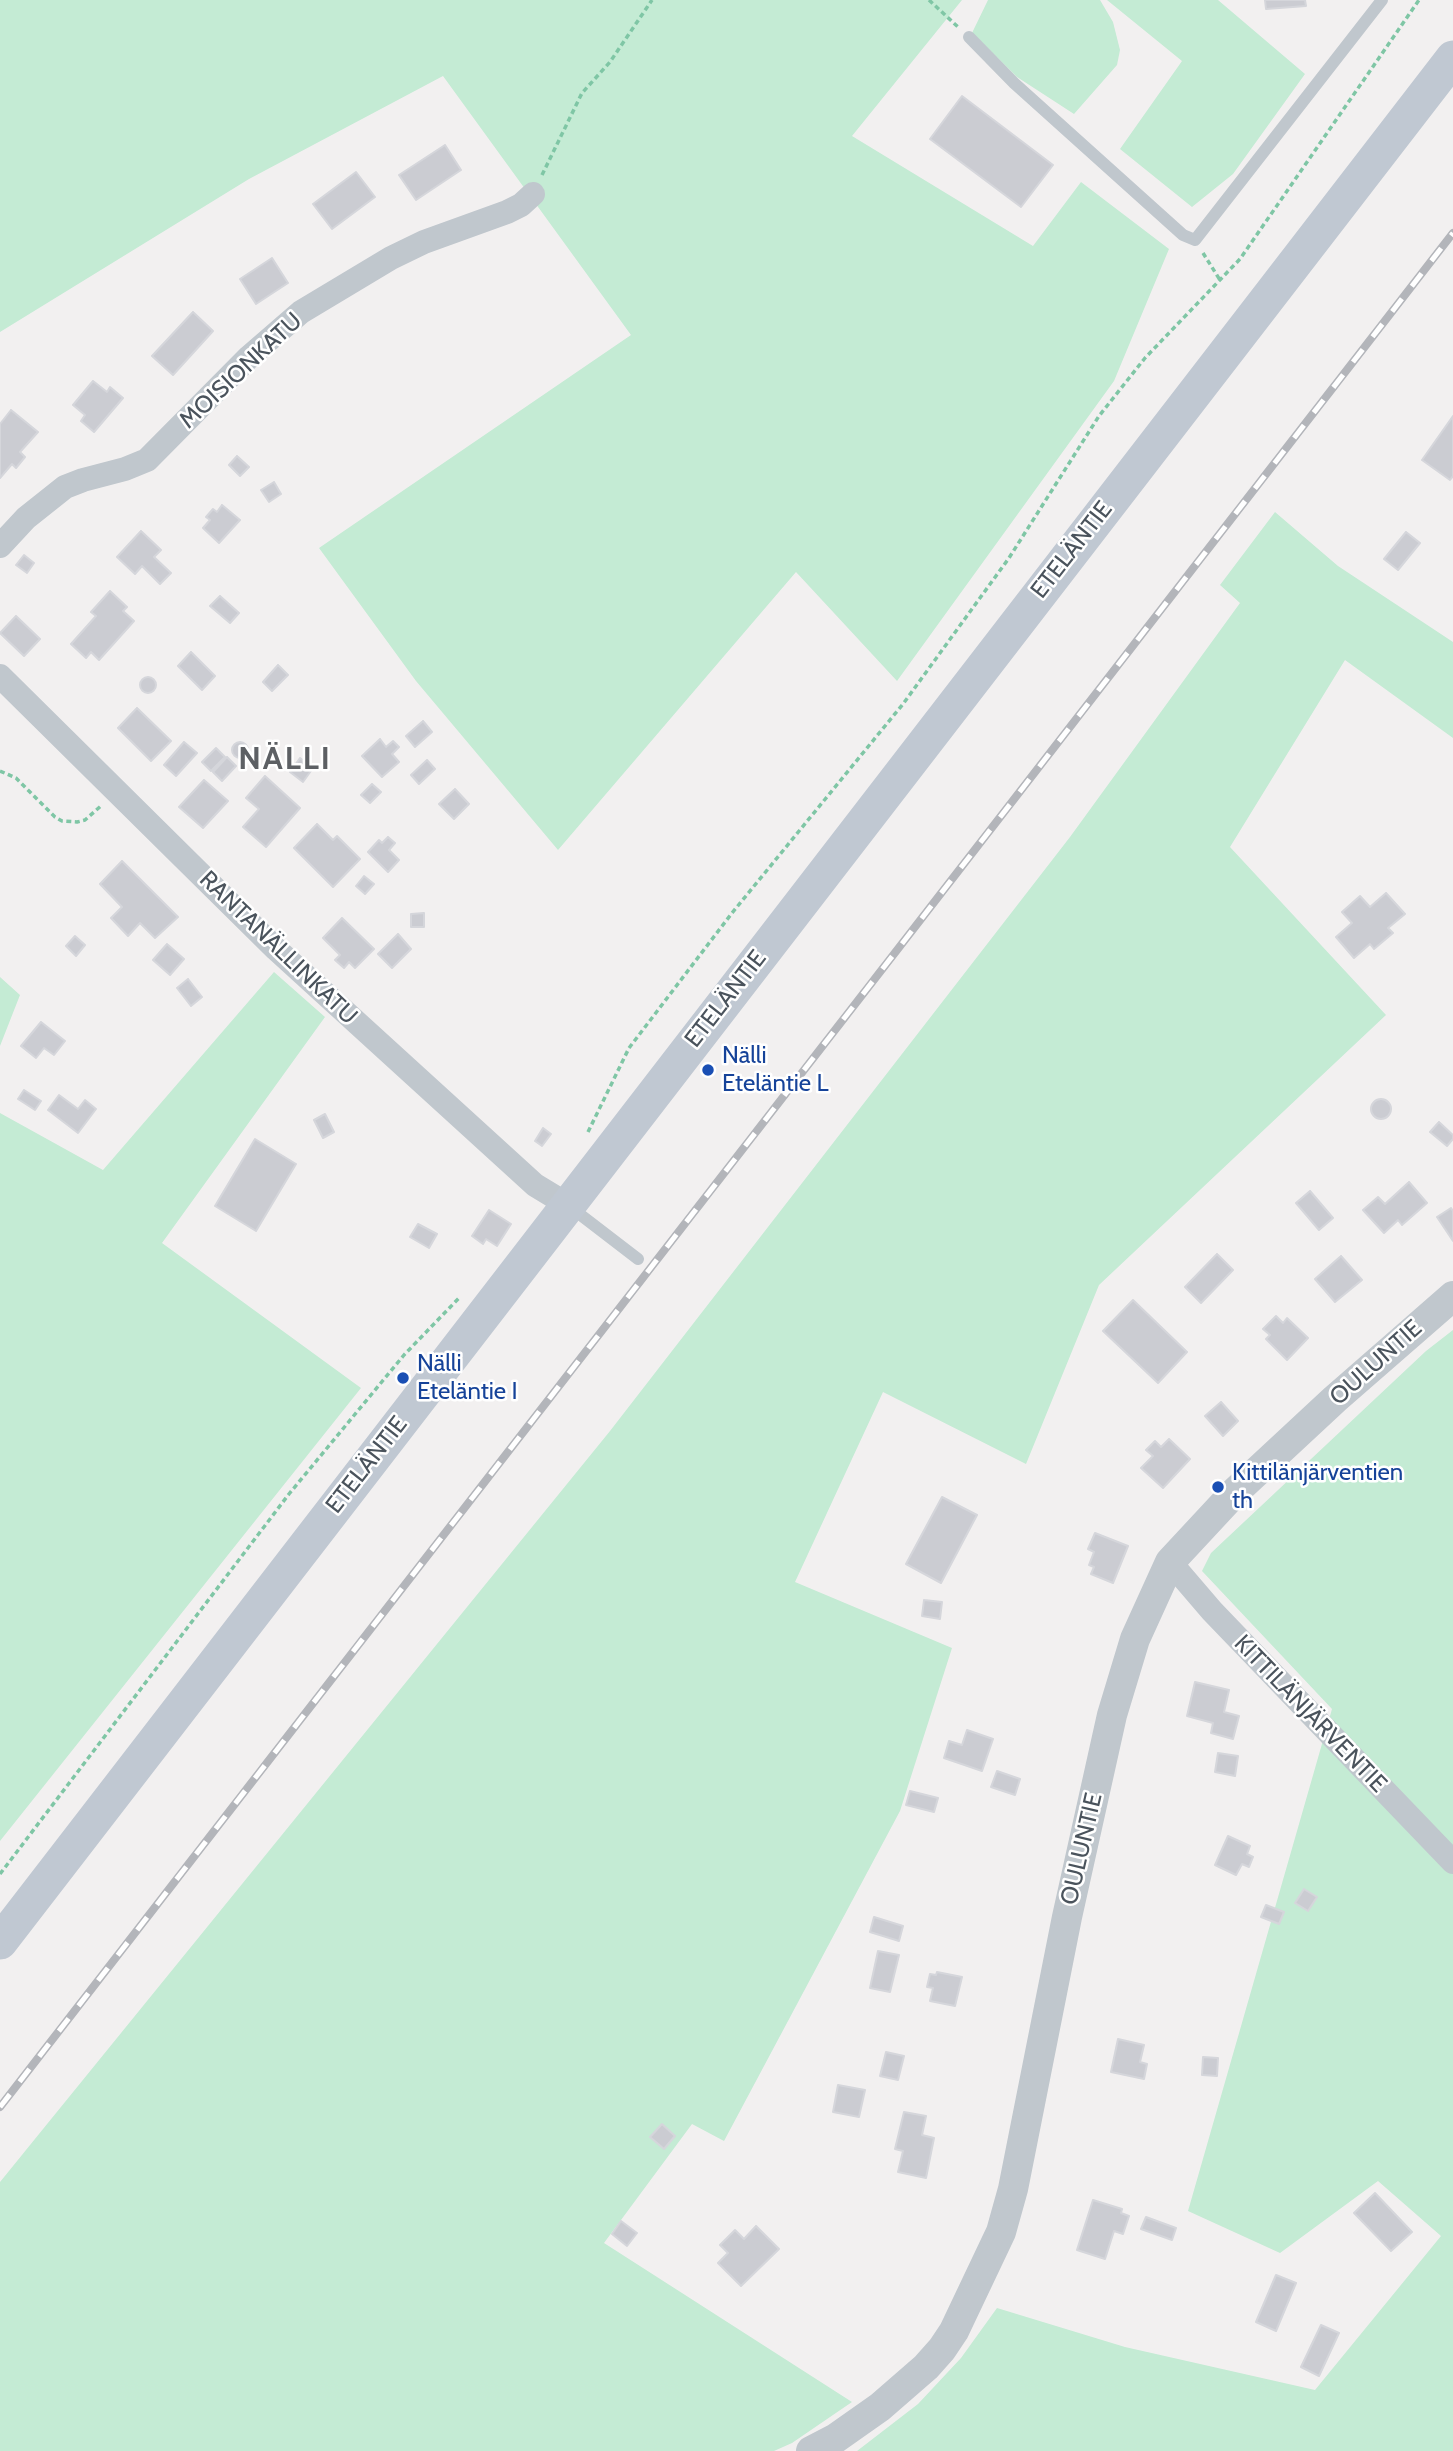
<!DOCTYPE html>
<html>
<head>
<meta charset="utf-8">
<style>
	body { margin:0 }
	canvas { display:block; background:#f2f0f0 }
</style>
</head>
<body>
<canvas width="1453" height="2451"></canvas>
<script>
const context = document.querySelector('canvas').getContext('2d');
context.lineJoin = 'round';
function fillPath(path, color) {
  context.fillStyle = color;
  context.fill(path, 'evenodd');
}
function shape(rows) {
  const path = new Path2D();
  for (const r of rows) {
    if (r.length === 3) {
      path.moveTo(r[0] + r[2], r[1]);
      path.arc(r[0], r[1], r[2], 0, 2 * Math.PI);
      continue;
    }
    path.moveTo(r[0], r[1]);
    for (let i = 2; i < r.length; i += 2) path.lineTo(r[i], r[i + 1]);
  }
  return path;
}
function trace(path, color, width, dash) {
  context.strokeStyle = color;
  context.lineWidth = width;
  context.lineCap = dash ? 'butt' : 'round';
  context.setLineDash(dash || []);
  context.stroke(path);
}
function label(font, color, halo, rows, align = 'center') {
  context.font = font + ' Cabin,sans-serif';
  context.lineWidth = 5;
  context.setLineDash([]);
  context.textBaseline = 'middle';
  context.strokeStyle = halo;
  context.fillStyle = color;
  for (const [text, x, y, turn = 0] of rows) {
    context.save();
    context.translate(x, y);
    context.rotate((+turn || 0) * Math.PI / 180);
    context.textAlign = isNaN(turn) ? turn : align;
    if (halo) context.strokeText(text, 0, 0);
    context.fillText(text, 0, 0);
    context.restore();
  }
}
fillPath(shape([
	[0,0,962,0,852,136,1033,246,1081,182,1169,249,1114,381,897,681,796,572,558,850,416,681,319,548,631,335,443,76,249,179,0,332],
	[988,0,1100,0,1113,22,1120,50,1117,65,1074,114,1017,77,972,33],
	[1107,0,1218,0,1305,74,1233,174,1192,207,1120,149,1182,61],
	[1275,512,1338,566,1453,642,1453,738,1345,660,1230,847,1386,1015,1099,1285,1026,1464,883,1392,795,1582,952,1648,900,1811,724,2141,692,2124,604,2243,852,2402,792,2443,774,2451,0,2451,0,2182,610,1431,1070,837,1240,603,1220,585],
	[274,972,325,1017,162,1243,361,1388,0,1841,0,1113,103,1170],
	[0,977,20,995,0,1046],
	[1453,1330,1453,2451,857,2451,918,2404,961,2358,997,2308,1125,2347,1315,2390,1441,2236,1378,2181,1280,2253,1188,2211,1332,1709,1202,1571,1211,1553,1426,1351]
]), '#c4ebd4');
const building = shape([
	[1265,0,1305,0,1306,6,1266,9,1265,0],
	[962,96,1053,165,1021,207,930,139,962,96],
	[445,145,461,170,416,200,399,175,445,145],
	[356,172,375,197,332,229,313,204,356,172],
	[272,258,288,283,256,304,240,279,272,258],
	[193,312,213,331,173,375,152,356,193,312],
	[93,381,107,392,110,387,123,398,94,432,81,421,85,415,73,405,93,381],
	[11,410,38,432,20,452,25,457,16,468,12,464,0,478,0,424,11,410],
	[1453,416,1453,476,1450,480,1422,460,1453,416],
	[237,456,249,467,240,476,229,465,237,456],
	[274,482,281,494,269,502,261,490,274,482],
	[222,505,240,520,219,543,203,528,210,520,206,517,213,509,217,512,222,505],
	[141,531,161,550,154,557,171,573,160,584,142,566,135,574,117,557,141,531],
	[1406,532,1420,543,1398,570,1384,559,1406,532],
	[24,555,34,563,27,573,16,565,24,555],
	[110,591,127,607,123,611,134,621,99,660,91,652,86,658,71,644,96,616,91,612,110,591],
	[220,596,239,613,230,623,210,606,220,596],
	[16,616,40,639,24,656,0,633,16,616],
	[191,652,215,676,202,690,178,666,191,652],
	[278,665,288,675,272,691,263,682,278,665],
	[148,685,8],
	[137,708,171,741,151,761,118,728,137,708],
	[423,721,432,732,415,747,406,736,423,721],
	[380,739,386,747,393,741,399,747,392,754,399,762,382,777,362,756,380,739],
	[184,742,197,753,176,776,164,765,184,742],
	[240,750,8],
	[216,748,225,757,211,771,202,762,216,748],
	[227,757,236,766,222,781,213,772,227,757],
	[300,758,313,768,303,782,290,772,300,758],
	[427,760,435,769,419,784,411,775,427,760],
	[265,776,300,808,266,847,243,827,259,809,246,798,265,776],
	[204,780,228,801,203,828,179,807,204,780],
	[372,784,381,792,370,803,361,795,372,784],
	[455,789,469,804,454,819,439,804,455,789],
	[317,824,333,840,337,836,360,859,333,887,294,848,317,824],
	[388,837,395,843,389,850,399,860,388,872,368,852,379,840,382,843,388,837],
	[122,861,178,917,155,938,140,923,128,936,111,918,122,907,100,884,122,861],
	[364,876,374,884,365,894,356,886,364,876],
	[1386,893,1405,914,1388,928,1393,933,1374,949,1370,944,1354,958,1336,937,1352,923,1342,912,1360,896,1370,907,1386,893],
	[424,913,424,927,411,927,411,914,424,913],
	[342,918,374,949,355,968,349,962,344,968,335,960,340,955,323,938,342,918],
	[398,934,411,949,392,968,378,954,398,934],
	[75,936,85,945,76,956,66,946,75,936],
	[167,944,184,959,170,975,153,960,167,944],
	[188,979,202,997,191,1006,177,988,188,979],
	[41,1022,65,1041,54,1055,44,1048,36,1058,21,1046,41,1022],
	[24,1090,41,1101,35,1110,18,1099,24,1090],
	[59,1095,78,1109,85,1100,96,1109,78,1133,48,1110,59,1095],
	[1381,1109,10],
	[325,1114,334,1132,323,1138,314,1120,325,1114],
	[1439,1122,1453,1135,1453,1139,1447,1146,1430,1132,1439,1122],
	[543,1128,551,1134,542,1146,535,1141,543,1128],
	[255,1139,296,1164,256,1231,215,1206,255,1139],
	[1409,1182,1427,1203,1402,1225,1398,1220,1384,1233,1363,1210,1378,1197,1385,1204,1409,1182],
	[1310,1191,1333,1218,1319,1230,1296,1203,1310,1191],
	[1451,1208,1453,1211,1453,1241,1437,1217,1451,1208],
	[489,1210,511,1224,497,1246,486,1239,483,1244,472,1236,489,1210],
	[418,1224,437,1234,429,1248,410,1237,418,1224],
	[1217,1254,1233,1270,1201,1303,1185,1287,1217,1254],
	[1341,1256,1362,1280,1335,1302,1315,1279,1341,1256],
	[1133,1300,1187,1352,1158,1383,1103,1331,1133,1300],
	[1276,1316,1283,1323,1287,1318,1308,1338,1287,1360,1266,1339,1270,1335,1263,1329,1276,1316],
	[1221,1402,1238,1421,1223,1436,1205,1416,1221,1402],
	[1169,1439,1190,1459,1163,1488,1141,1468,1153,1456,1146,1450,1155,1441,1161,1447,1169,1439],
	[942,1497,977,1515,941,1583,906,1564,942,1497],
	[1095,1533,1128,1546,1113,1583,1091,1574,1094,1567,1089,1565,1094,1552,1088,1549,1095,1533],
	[924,1600,942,1602,940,1619,922,1616,924,1600],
	[1195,1682,1229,1690,1224,1712,1239,1716,1233,1739,1211,1733,1213,1723,1187,1716,1195,1682],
	[967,1730,993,1739,982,1771,944,1758,949,1741,962,1745,967,1730],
	[1218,1753,1238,1756,1235,1776,1215,1772,1218,1753],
	[997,1771,1020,1779,1015,1795,991,1787,997,1771],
	[910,1791,938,1798,934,1812,906,1805,910,1791],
	[1228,1836,1250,1846,1247,1854,1253,1857,1249,1867,1242,1864,1236,1875,1215,1865,1228,1836],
	[1304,1889,1317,1897,1308,1911,1295,1903,1304,1889],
	[1266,1905,1284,1912,1279,1924,1261,1917,1266,1905],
	[874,1917,903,1926,899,1941,870,1932,874,1917],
	[878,1951,899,1955,890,1992,870,1988,878,1951],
	[937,1972,962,1977,955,2006,930,2001,933,1988,927,1987,930,1974,936,1975,937,1972],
	[1118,2039,1144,2045,1140,2062,1147,2064,1144,2079,1111,2072,1118,2039],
	[886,2052,904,2056,898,2080,880,2076,886,2052],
	[1203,2057,1218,2058,1217,2076,1202,2075,1203,2057],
	[838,2085,865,2090,859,2117,833,2112,838,2085],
	[904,2112,926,2116,922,2135,934,2138,926,2178,898,2172,903,2151,895,2149,904,2112],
	[662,2124,675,2136,664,2149,650,2137,662,2124],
	[1375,2193,1412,2232,1391,2251,1354,2213,1375,2193],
	[1093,2200,1122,2209,1121,2213,1129,2216,1123,2234,1114,2231,1105,2259,1077,2250,1093,2200],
	[1146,2217,1176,2228,1172,2240,1141,2229,1146,2217],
	[621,2221,637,2233,627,2246,612,2234,621,2221],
	[756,2226,779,2249,741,2286,718,2263,728,2253,720,2245,735,2230,744,2239,756,2226],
	[1276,2275,1296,2283,1276,2331,1256,2322,1276,2275],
	[1321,2325,1339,2333,1319,2376,1301,2367,1321,2325]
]);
fillPath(building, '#cbccd2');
trace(building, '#d5d6db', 2);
trace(shape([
	[929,0,958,27],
	[542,175,582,93,610,62,652,0],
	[1203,253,1220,280],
	[0,771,16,778,55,817,62,821,77,822,85,820,102,805],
	[588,1132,629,1048,732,913,903,704,1009,558,1099,416,1145,358,1240,259,1419,0],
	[0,1874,289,1494,404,1355,459,1298]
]), '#7fc6a5', 3.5, [5, 3.5]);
trace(shape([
	[969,37,1014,83,1183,235,1195,240,1382,0],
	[569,1206,638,1259]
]), '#c0c7cd', 12);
trace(shape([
	[0,546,26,518,65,487,83,480,125,469,147,460,249,357,301,312,391,258,424,242,507,212,521,205,533,194],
	[0,676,276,949,535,1185,568,1205],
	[1170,1562,1212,1611,1453,1862]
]), '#c0c7cd', 24);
trace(shape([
	[811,2451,836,2438,880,2407,926,2367,942,2349,954,2331,1001,2232,1013,2189,1067,1917,1112,1715,1135,1639,1170,1562,1236,1491,1335,1399,1453,1296]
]), '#c0c7cd', 30);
trace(shape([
	[0,1942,1453,58]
]), '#c0c8d2', 35);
const rail = shape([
	[0,2107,1453,233]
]);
trace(rail, '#b3b5ba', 8);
trace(rail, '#fff', 5, [16]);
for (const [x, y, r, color] of [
	[708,1070,7,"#1a4fb4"],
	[403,1378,7,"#1a4fb4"],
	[1218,1487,7,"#1a4fb4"]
]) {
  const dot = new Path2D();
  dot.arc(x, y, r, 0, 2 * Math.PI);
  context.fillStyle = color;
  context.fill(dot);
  trace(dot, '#fff', 2.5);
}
label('24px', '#4a535c', '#fff', [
	["MOISIONKATU",241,371,-43],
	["ETELÄNTIE",1072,550,-52],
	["RANTANÄLLINKATU",278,948,44],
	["ETELÄNTIE",726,999,-52],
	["OULUNTIE",1376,1363,-42],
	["ETELÄNTIE",367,1465,-52],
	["KITTILÄNJÄRVENTIE",1310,1714,46],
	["OULUNTIE",1082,1849,-77]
]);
label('24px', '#164399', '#fff', [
	["Nälli",722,1056],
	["Eteläntie L",722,1084],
	["Nälli",417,1364],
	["Eteläntie I",417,1392],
	["Kittilänjärventien",1232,1473],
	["th",1232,1501]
], 'left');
context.letterSpacing = '2px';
label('bold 32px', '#5d6064', '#fff', [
	["NÄLLI",285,760]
]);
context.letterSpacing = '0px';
</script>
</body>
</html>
